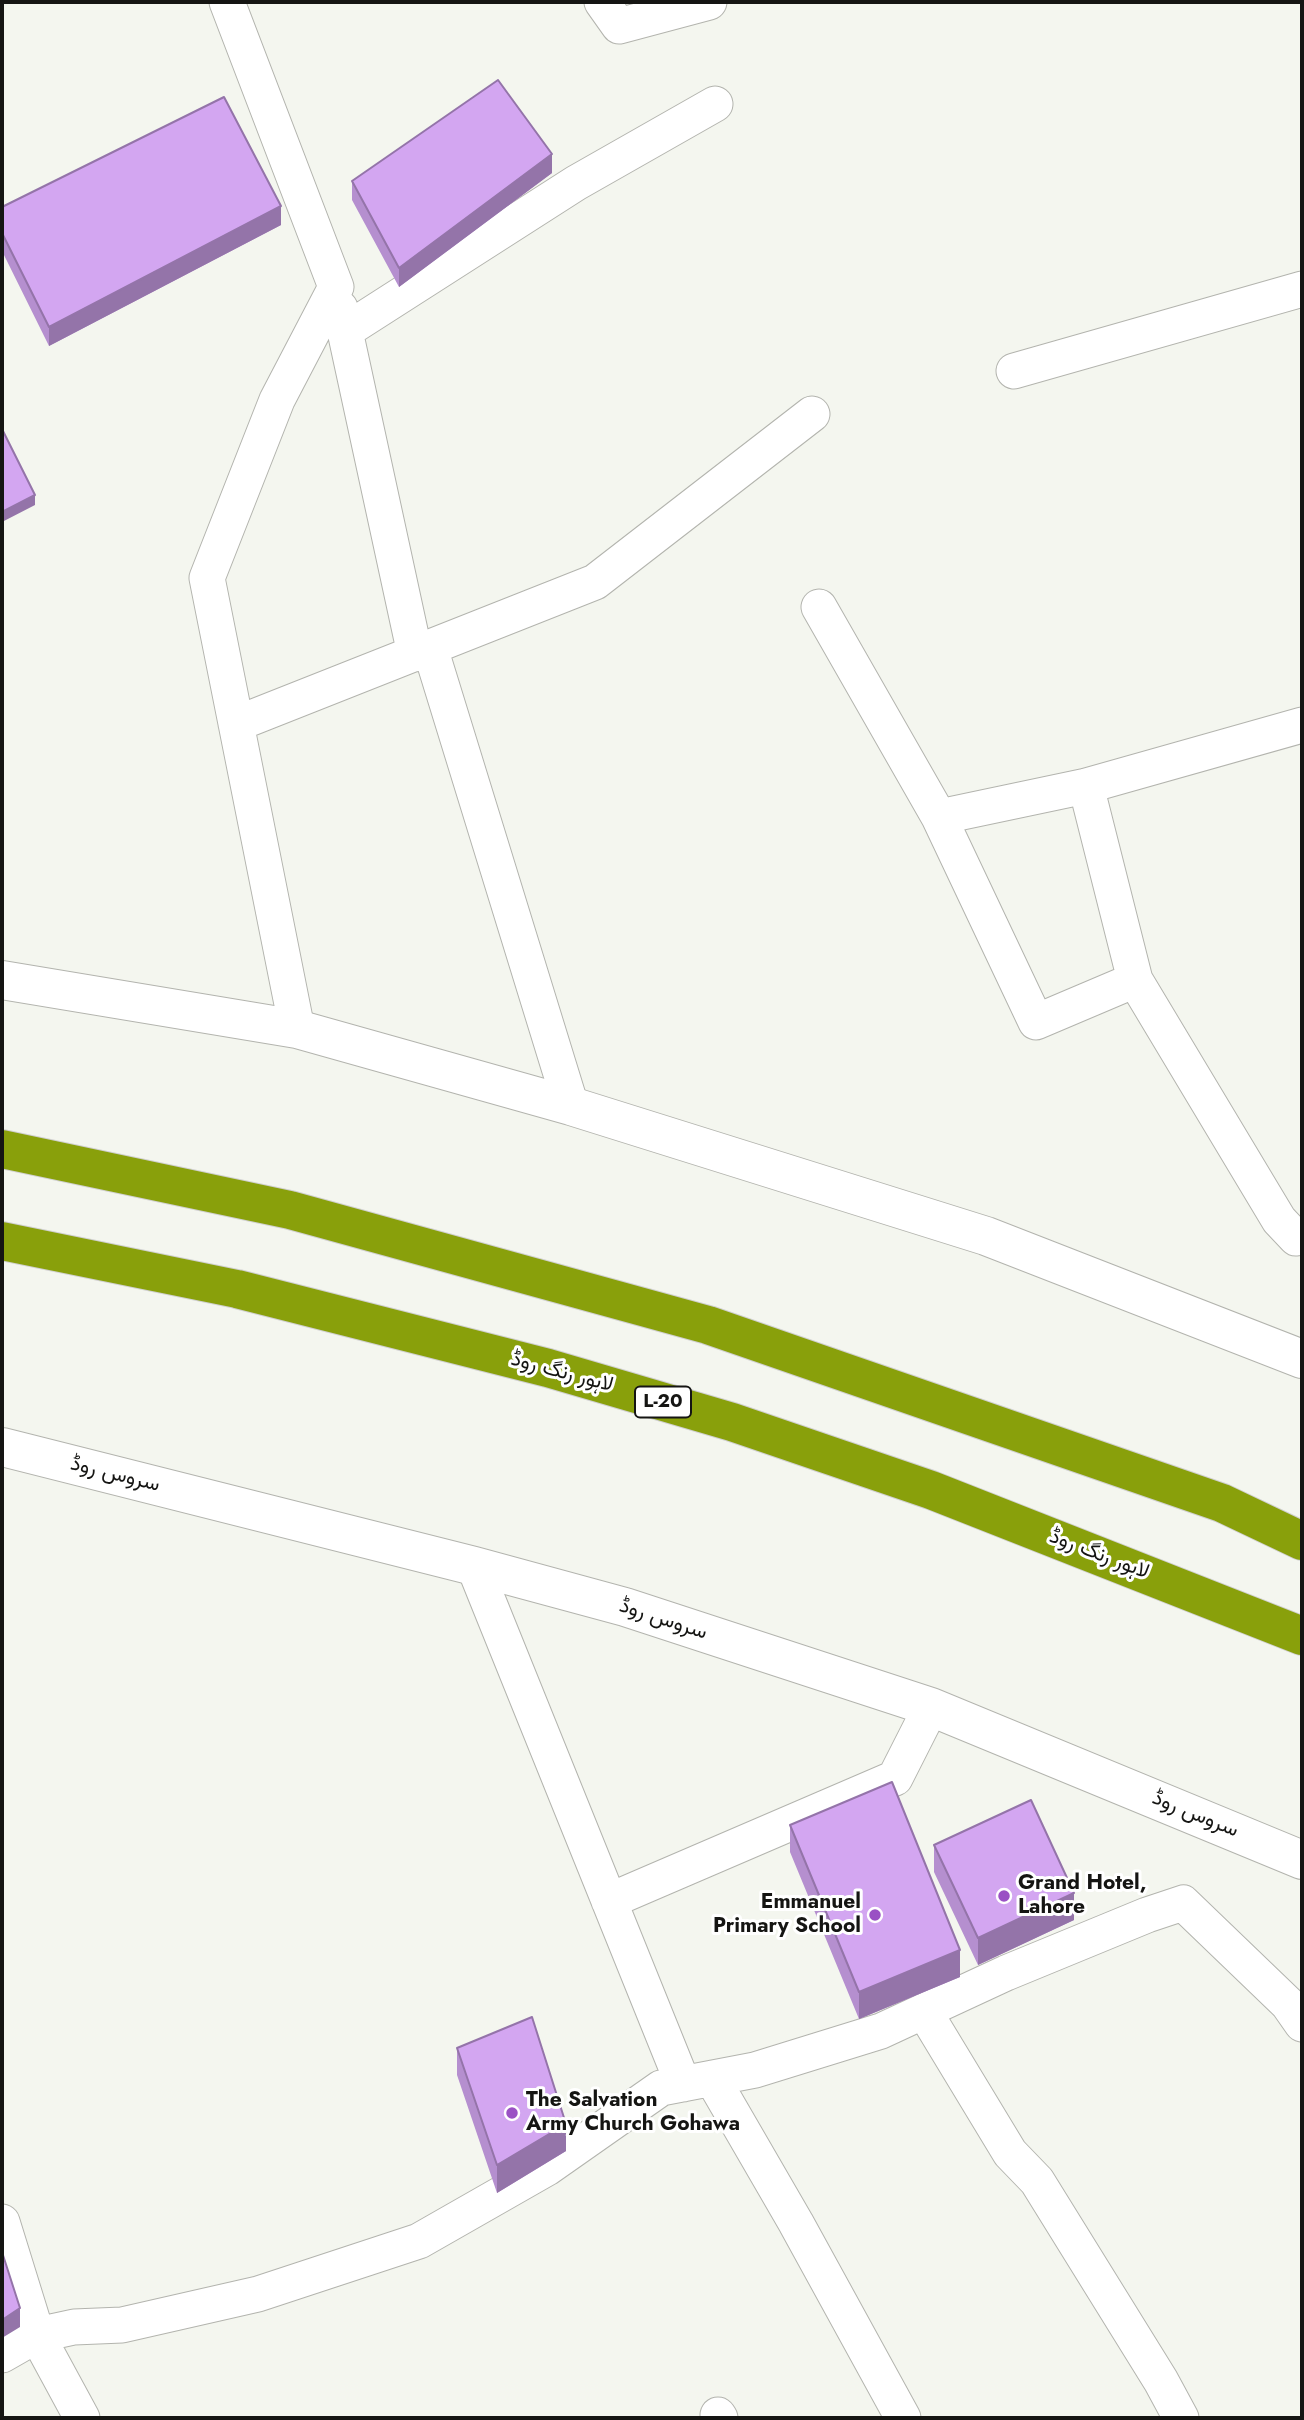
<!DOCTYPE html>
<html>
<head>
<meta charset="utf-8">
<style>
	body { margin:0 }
	#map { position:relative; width:1304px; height:2420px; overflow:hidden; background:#f4f6ef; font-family:Jost,sans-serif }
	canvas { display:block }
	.frame { position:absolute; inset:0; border:4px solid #151513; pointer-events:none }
</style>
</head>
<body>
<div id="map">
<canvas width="1304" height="2420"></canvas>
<div class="frame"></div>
</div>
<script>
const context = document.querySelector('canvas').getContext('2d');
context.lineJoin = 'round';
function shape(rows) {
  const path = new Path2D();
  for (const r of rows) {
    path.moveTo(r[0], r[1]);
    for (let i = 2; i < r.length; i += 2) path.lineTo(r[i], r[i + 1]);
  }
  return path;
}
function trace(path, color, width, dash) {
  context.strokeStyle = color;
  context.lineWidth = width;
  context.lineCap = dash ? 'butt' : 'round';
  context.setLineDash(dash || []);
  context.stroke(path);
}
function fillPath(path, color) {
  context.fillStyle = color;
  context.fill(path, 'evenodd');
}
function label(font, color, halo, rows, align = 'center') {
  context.font = font + ' Jost,Vazirmatn,sans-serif';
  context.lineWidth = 6;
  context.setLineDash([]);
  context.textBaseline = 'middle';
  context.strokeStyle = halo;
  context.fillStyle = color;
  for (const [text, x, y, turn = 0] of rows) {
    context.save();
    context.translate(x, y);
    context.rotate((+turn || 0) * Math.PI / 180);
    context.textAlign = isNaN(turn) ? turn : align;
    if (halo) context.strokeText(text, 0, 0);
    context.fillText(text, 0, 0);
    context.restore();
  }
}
const minor = shape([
	[227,2,336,287,277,400,207,578,297,1029],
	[602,2,619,26,709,2],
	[340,308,415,654],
	[345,331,576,183,715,104],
	[1014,371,1302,289],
	[819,607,939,817,1086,786,1302,725],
	[430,648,571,1106],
	[236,724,595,582,812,414],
	[1086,786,1135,980,1279,1220,1296,1238,1302,1237],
	[939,817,1036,1022,1135,980],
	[474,1566,683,2084],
	[609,1901,895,1778,931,1707],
	[924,2011,1010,2153,1037,2181,1161,2381,1181,2418],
	[712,2078,796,2223,903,2418],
	[2,2222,37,2335,82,2418],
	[2,2355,37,2335,74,2327,122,2325,258,2294,419,2241,547,2168,661,2088,755,2070,881,2031,1006,1973,1147,1915,1183,1903,1288,2004,1302,2024],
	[718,2415,720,2418]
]);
const tertiary = shape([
	[2,980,297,1029,571,1106,986,1236,1302,1359],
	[2,1447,474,1566,625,1607,931,1707,1302,1860]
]);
const motorway = shape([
	[2,1149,290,1210,708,1325,1222,1503,1302,1541],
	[2,1241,237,1289,548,1368,732,1422,931,1490,1302,1636]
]);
trace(minor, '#b3b4ae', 37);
trace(tertiary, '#b3b4ae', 40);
trace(motorway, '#d0d0d0', 40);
trace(minor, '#fff', 35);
trace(tertiary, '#fff', 38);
trace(motorway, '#89a00b', 38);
fillPath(shape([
	[552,173,399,287,352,200,352,181],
	[2,207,281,225,49,346,2,251],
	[790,1825,960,1977,859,2019,790,1852],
	[934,1845,1074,1920,978,1965,934,1872],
	[457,2048,566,2151,497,2193,457,2075]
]), '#b58fcf');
fillPath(shape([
	[552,154,552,173,399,287,399,268],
	[281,206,281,225,49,346,49,327],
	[35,495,35,505,2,522,2,512],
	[1074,1893,1074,1920,978,1965,978,1938],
	[960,1950,960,1977,859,2019,859,1992],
	[566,2124,566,2151,497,2193,497,2165],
	[20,2308,20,2327,2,2338,2,2320]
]), '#9474a9');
const building = shape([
	[498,80,552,154,399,268,352,181,498,80],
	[224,97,281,206,49,327,2,233,2,207,224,97],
	[2,429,35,495,2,512,2,429],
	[892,1782,960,1950,859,1992,790,1825,892,1782],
	[1031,1800,1074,1893,978,1938,934,1845,1031,1800],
	[532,2017,566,2124,497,2165,457,2048,532,2017],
	[2,2252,20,2308,2,2320,2,2252]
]);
fillPath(building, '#d3a6f1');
trace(building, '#9474a9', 2);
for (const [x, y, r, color] of [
	[1004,1896,7,"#9a51c4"],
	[875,1915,7,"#9a51c4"],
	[512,2113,7,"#9a51c4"]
]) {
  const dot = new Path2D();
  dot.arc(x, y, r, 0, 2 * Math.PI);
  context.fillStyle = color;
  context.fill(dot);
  trace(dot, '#fff', 2.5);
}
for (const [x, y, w] of [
	[663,1402,56]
]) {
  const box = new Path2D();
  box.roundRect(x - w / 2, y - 15.5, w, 31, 5);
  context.fillStyle = '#fff';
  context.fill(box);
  trace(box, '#151513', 2);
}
label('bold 19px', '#151513', null, [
	["L-20",663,1402]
]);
label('21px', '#151513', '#fff', [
	["لاہور رنگ روڈ",562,1373,15],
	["سروس روڈ",115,1475,14],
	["لاہور رنگ روڈ",1099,1555,21],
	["سروس روڈ",663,1620,18],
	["سروس روڈ",1195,1815,22]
]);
label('bold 21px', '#151513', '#fff', [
	["Grand Hotel,",1018,1884],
	["Lahore",1018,1908],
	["Emmanuel",861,1903,"right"],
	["Primary School",861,1927,"right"],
	["The Salvation",526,2101],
	["Army Church Gohawa",526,2125]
], 'left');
</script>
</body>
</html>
